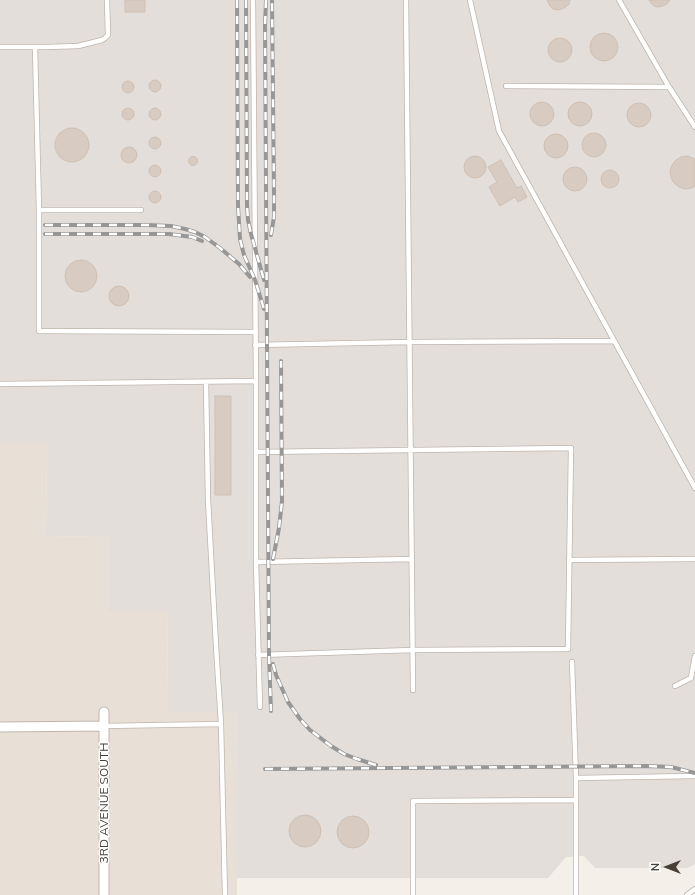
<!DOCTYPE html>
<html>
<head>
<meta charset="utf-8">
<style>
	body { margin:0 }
	#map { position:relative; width:695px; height:895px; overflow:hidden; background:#f4efe9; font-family:Mulish,sans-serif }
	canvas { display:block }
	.north { position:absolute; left:647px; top:847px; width:40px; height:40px; -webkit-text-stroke:3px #fff; paint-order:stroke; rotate:270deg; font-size:11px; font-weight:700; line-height:16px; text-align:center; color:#473f38 }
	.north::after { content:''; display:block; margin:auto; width:14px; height:18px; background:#473f38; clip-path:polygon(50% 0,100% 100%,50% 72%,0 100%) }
</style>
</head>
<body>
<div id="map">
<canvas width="695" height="895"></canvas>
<div class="north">N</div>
</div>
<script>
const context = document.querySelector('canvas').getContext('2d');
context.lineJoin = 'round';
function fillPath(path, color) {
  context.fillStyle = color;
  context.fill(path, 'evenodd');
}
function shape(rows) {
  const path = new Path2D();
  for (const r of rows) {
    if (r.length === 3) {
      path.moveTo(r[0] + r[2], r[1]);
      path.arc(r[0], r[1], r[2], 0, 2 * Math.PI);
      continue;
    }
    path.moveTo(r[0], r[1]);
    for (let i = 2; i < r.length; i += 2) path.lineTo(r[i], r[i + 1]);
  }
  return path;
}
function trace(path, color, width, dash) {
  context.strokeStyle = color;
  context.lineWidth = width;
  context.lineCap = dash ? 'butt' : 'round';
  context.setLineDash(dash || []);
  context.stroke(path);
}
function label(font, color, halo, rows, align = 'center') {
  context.font = font + ' Mulish,sans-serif';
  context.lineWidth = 3;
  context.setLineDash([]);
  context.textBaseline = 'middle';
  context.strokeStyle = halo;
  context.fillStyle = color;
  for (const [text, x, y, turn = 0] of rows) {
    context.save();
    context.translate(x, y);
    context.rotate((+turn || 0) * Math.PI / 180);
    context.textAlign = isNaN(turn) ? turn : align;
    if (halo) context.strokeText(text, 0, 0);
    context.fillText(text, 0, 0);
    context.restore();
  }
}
fillPath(shape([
	[0,443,47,443,46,536,109,537,109,611,168,611,167,712,237,712,237,895,0,895]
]), '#e8e0d7');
fillPath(shape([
	[0,0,695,0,695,864,688,868,595,868,584,856,566,857,548,878,236,878,237,713,167,712,168,611,109,611,109,537,46,536,47,443,0,443]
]), '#e4deda');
const building = shape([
	[125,0,145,0,145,12,125,12,125,0],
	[547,0,570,0,569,4,566,7,562,9,558,10,553,9,550,6,547,0],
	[649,0,670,0,667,4,663,6,658,7,654,6,651,3,649,0],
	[604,47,14],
	[560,50,12],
	[155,86,6],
	[128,87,6],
	[580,114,12],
	[542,114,12],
	[639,115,12],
	[128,114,6],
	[155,114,6],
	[72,145,17],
	[594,145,12],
	[556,146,12],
	[155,143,6],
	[129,155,8],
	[475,167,11],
	[688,156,695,159,695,186,692,188,685,189,679,187,674,183,671,178,670,171,672,165,676,160,681,157,688,156],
	[193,161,4.5],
	[501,160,517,188,521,186,527,197,518,202,515,197,500,206,489,187,497,182,488,167,501,160],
	[155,171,6],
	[575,179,12],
	[610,179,9],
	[155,197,6],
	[81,276,16],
	[119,296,10],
	[215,396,231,396,231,495,215,495,215,396],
	[305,831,16],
	[353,832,16]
]);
fillPath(building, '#d8ccc2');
trace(building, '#d0c0b2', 1);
const service = shape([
	[253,0,256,381,256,562,260,707],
	[406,0,413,690],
	[470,0,499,131,695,488],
	[619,0,669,87,695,127],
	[0,47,35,47,39,210,39,331,255,332],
	[35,47,47,47,78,46,102,40,105,38,108,35,107,0],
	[506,86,669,87],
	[39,210,141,210],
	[255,345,410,342,613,341],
	[206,382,208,500,216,646,221,724],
	[0,384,256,381],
	[256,452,571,448,568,649,413,650,258,655],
	[569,560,695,559],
	[256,562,412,559],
	[572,662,576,778,576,895],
	[675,686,691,678,695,656],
	[104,726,221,724,225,895],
	[576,778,695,776],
	[413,895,413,801,576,800],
	[687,895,695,889]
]);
const minor = shape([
	[104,712,104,895],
	[0,727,104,726]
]);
trace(service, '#bfb5ac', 6);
trace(minor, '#bfb5ac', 11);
trace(service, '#fff', 4.5);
trace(minor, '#fff', 9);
const rail = shape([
	[237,0,238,206,240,239,244,255,255,280,264,309],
	[246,0,247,205,248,220,251,234,264,280],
	[266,0,265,26,269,655,271,711],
	[45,225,146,225,171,226,185,229,195,232,205,237,220,248,239,264,250,277],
	[45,234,169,234,192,237,202,241],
	[271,235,274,217,274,194,272,0],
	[273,559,279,528,282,501,281,361],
	[273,664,276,675,288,702,300,719,310,730,331,746,344,754,357,759,376,765],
	[265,769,647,766,671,767,695,773]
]);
trace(rail, '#979797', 4);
trace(rail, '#fff', 2.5, [8]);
label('12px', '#473f38', '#fff', [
	["3RD AVENUE SOUTH",104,803,-90]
]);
</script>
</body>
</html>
